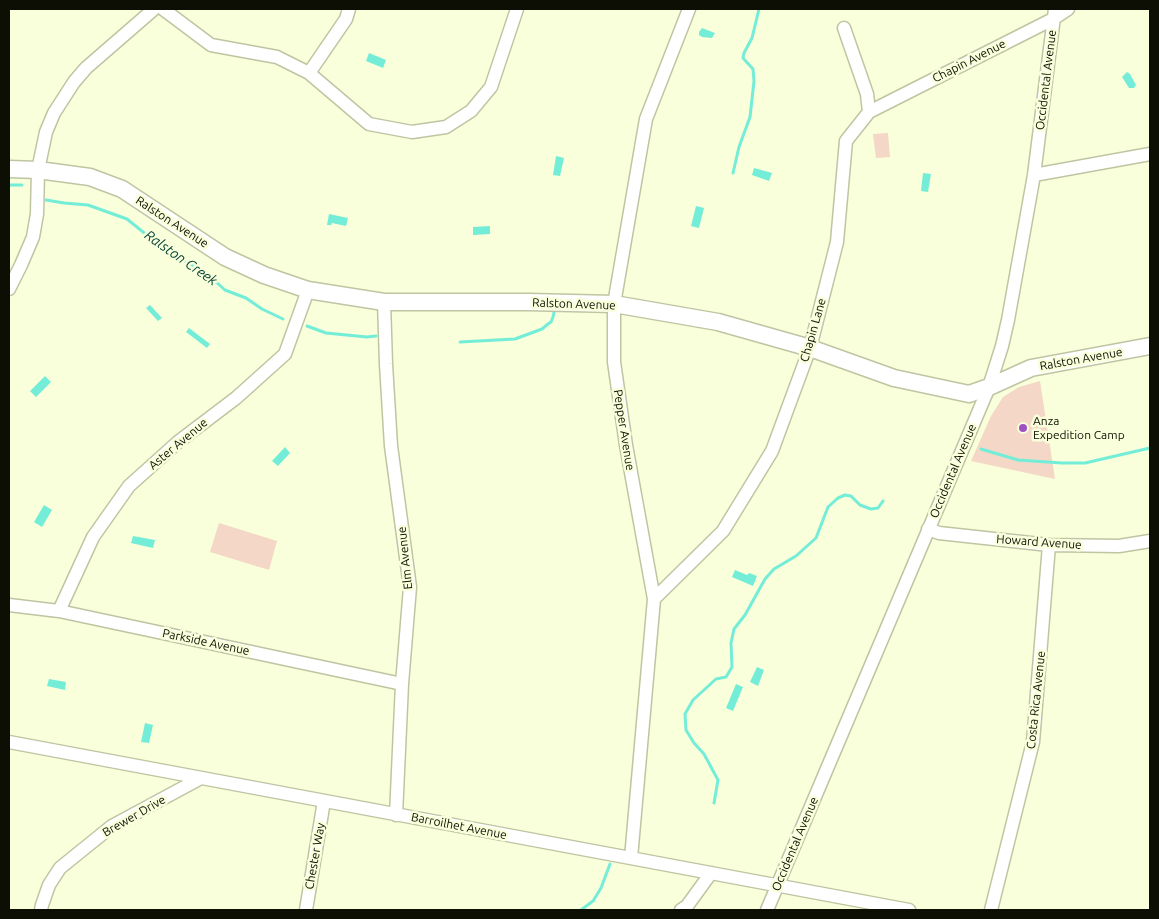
<!DOCTYPE html>
<html>
<head>
<meta charset="utf-8">
<style>
	body { margin:0 }
	#map { position:relative; width:1159px; height:919px; overflow:hidden; background:#f8ffda; font-family:Ubuntu,sans-serif }
	canvas { display:block }
	.frame { position:absolute; inset:0; border:10px solid #0d0f04; pointer-events:none }
</style>
</head>
<body>
<div id="map">
<canvas width="1159" height="919"></canvas>
<div class="frame"></div>
</div>
<script>
const context = document.querySelector('canvas').getContext('2d');
context.lineJoin = 'round';
function fillPath(path, color) {
  context.fillStyle = color;
  context.fill(path, 'evenodd');
}
function shape(rows) {
  const path = new Path2D();
  for (const r of rows) {
    path.moveTo(r[0], r[1]);
    for (let i = 2; i < r.length; i += 2) path.lineTo(r[i], r[i + 1]);
  }
  return path;
}
function trace(path, color, width, dash) {
  context.strokeStyle = color;
  context.lineWidth = width;
  context.lineCap = dash ? 'butt' : 'round';
  context.setLineDash(dash || []);
  context.stroke(path);
}
function label(font, color, halo, rows, align = 'center') {
  context.font = font + ' Ubuntu,sans-serif';
  context.lineWidth = 5;
  context.setLineDash([]);
  context.textBaseline = 'middle';
  context.strokeStyle = halo;
  context.fillStyle = color;
  for (const [text, x, y, turn = 0] of rows) {
    context.save();
    context.translate(x, y);
    context.rotate((+turn || 0) * Math.PI / 180);
    context.textAlign = isNaN(turn) ? turn : align;
    if (halo) context.strokeText(text, 0, 0);
    context.fillText(text, 0, 0);
    context.restore();
  }
}
fillPath(shape([
	[888,133,890,157,876,158,873,134],
	[1040,381,1055,479,971,461,991,416,1003,397,1019,387],
	[219,523,277,541,269,570,210,552]
]), '#f4d7c6');
fillPath(shape([
	[702,28,715,33,712,38,702,37,699,35,699,32],
	[369,53,386,60,383,68,366,61],
	[1127,72,1130,74,1136,85,1134,88,1129,88,1122,77],
	[556,156,564,158,560,176,553,175],
	[754,168,772,173,769,181,752,175],
	[923,173,931,174,928,192,921,191],
	[696,206,704,208,699,228,691,226],
	[329,214,348,218,346,226,332,223,331,225,327,225],
	[490,226,490,234,473,235,473,227],
	[150,305,162,318,158,321,146,308],
	[189,328,210,344,207,348,186,332],
	[45,376,51,382,36,397,30,391],
	[285,447,290,453,278,466,272,461],
	[44,505,52,510,42,527,34,522],
	[133,536,155,540,153,548,131,543],
	[735,570,747,575,749,573,757,576,753,586,732,577],
	[757,667,764,670,758,686,750,682],
	[49,679,66,682,65,690,47,686],
	[736,684,743,687,733,711,726,708],
	[145,723,153,725,149,743,141,742]
]), '#74edd8');
trace(shape([
	[733,173,739,147,750,117,754,81,753,69,743,58,744,53,752,38,759,9],
	[9,185,22,185],
	[46,200,64,203,88,205,127,219,169,253,205,272,225,290,246,298,262,309,283,319],
	[307,326,326,333,367,337,376,336],
	[460,342,515,339,542,329,548,324,551,322,553,317,554,313,553,308],
	[981,449,1018,460,1062,463,1085,463,1150,448],
	[714,803,718,780,704,754,694,743,686,730,685,714,693,700,716,679,726,677,732,667,731,643,734,629,745,615,765,579,774,569,796,556,816,538,828,507,838,498,845,495,851,496,860,505,871,509,878,508,883,501],
	[581,910,593,901,601,888,610,864]
]), '#74edd8', 3);
const minor = shape([
	[163,9,211,45,277,57,309,73,369,124,412,132,446,127,471,111,491,87,517,9],
	[309,73,346,19,349,9],
	[869,112,1053,19,1068,9],
	[1034,175,1150,154],
	[9,289,21,265,33,237,37,214,38,170,46,132,54,113,74,82,86,68,154,9],
	[384,302,386,364,391,446,410,587,402,684,396,815],
	[928,529,939,533,1049,545,1119,546,1150,541],
	[654,599,723,531,772,451,810,348,837,242,846,141,869,112,867,94,844,28],
	[9,605,59,611,402,684],
	[59,611,93,537,129,486,178,442,236,398,285,354,308,290],
	[9,742,909,910],
	[631,858,654,599,626,445,614,362,614,304,646,119,689,9],
	[41,910,42,905,49,885,60,868,112,826,201,778],
	[306,910,324,801],
	[681,910,687,906,711,873],
	[767,910,989,387,1002,346,1008,320,1034,175,1055,9],
	[991,910,1033,742,1049,545]
]);
const tertiary = shape([
	[9,169,38,170,90,177,122,189,225,257,264,275,308,290,384,302,529,302,614,304,718,322,810,348,894,378,969,394,989,387,1031,368,1150,346]
]);
trace(minor, '#bfc5a2', 15);
trace(tertiary, '#bfc5a2', 19);
trace(minor, '#fff', 12);
trace(tertiary, '#fff', 16);
for (const [x, y, r, color] of [
	[1023,428,5,"#9f51c2"]
]) {
  const dot = new Path2D();
  dot.arc(x, y, r, 0, 2 * Math.PI);
  context.fillStyle = color;
  context.fill(dot);
  trace(dot, '#f8ffda', 2);
}
label('12px', '#0d0f04', '#f8ffda', [
	["Chapin Avenue",969,61,-27],
	["Occidental Avenue",1046,80,-83],
	["Ralston Avenue",172,222,33],
	["Ralston Avenue",574,304,2],
	["Chapin Lane",813,330,-74],
	["Ralston Avenue",1081,359,-10],
	["Pepper Avenue",624,430,81],
	["Aster Avenue",178,444,-40],
	["Occidental Avenue",953,471,-67],
	["Howard Avenue",1039,542,4],
	["Elm Avenue",405,558,-96],
	["Parkside Avenue",206,642,12],
	["Costa Rica Avenue",1036,700,-84],
	["Brewer Drive",134,816,-30],
	["Barroilhet Avenue",459,826,11],
	["Occidental Avenue",795,844,-67],
	["Chester Way",315,856,-80]
]);
label('12px', '#0d0f04', '#f8ffda', [
	["Anza",1033,421],
	["Expedition Camp",1033,435]
], 'left');
label('italic 14px', '#013d35', '#f8ffda', [
	["Ralston Creek",181,258,35]
]);
</script>
</body>
</html>
